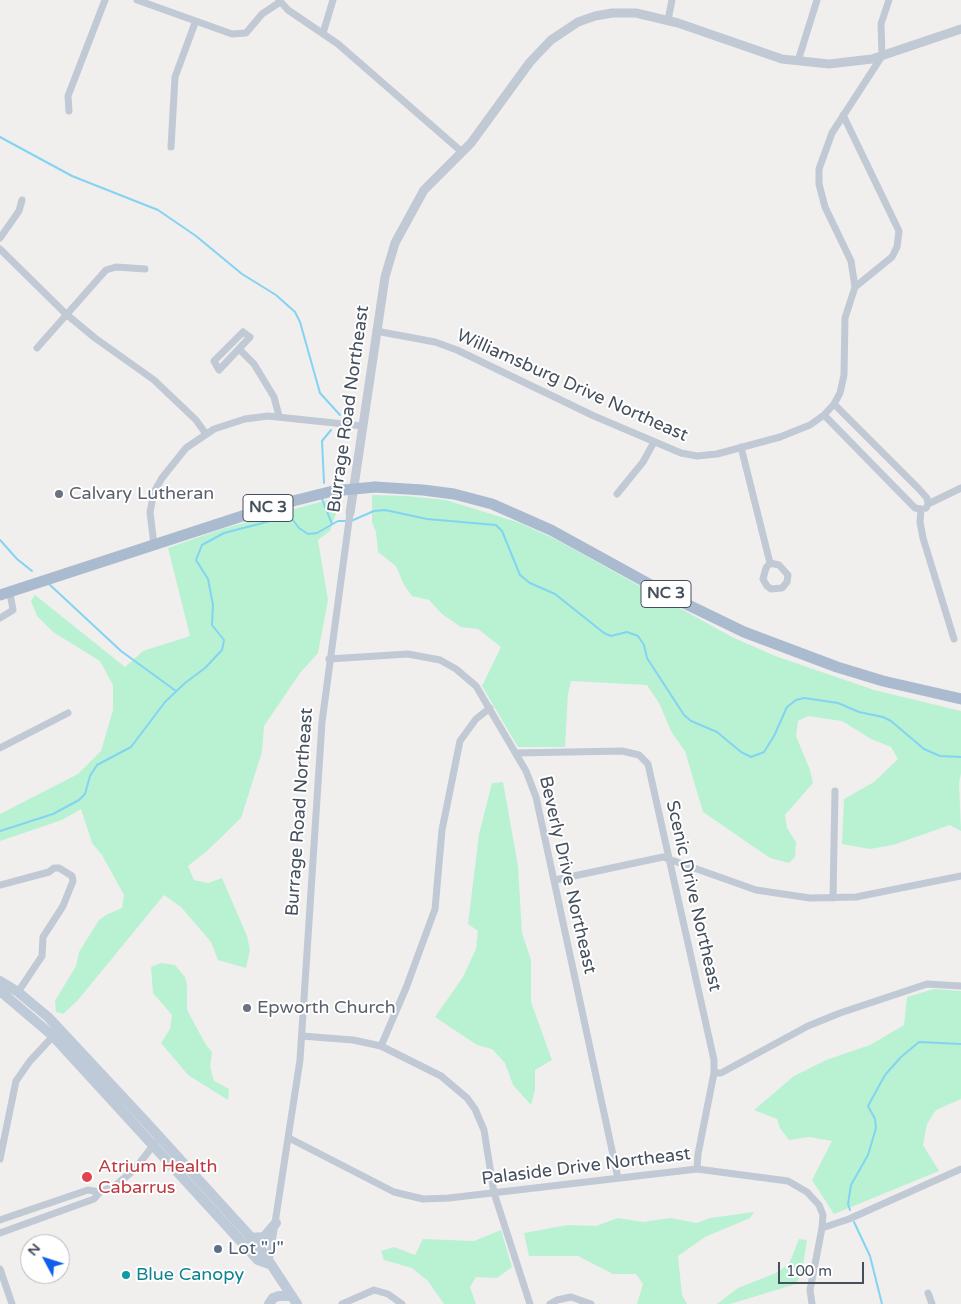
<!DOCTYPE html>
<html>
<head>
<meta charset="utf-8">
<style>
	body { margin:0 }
	#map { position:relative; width:961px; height:1304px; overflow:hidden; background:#f1eeee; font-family:"Varela Round",sans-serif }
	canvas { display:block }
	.north { position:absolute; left:20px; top:1234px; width:50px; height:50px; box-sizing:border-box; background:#fff; border:1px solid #b5b9be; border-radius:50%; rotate:310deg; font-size:14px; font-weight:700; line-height:20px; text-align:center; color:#45505d }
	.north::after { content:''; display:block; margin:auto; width:18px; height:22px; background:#0c60ec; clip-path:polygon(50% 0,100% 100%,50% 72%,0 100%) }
	.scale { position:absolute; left:778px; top:1262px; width:86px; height:22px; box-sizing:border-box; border:2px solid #45505d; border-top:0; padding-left:6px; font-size:15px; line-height:18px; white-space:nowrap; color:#45505d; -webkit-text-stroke:4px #fff; paint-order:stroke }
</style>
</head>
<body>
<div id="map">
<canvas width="961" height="1304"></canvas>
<div class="north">N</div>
<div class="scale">100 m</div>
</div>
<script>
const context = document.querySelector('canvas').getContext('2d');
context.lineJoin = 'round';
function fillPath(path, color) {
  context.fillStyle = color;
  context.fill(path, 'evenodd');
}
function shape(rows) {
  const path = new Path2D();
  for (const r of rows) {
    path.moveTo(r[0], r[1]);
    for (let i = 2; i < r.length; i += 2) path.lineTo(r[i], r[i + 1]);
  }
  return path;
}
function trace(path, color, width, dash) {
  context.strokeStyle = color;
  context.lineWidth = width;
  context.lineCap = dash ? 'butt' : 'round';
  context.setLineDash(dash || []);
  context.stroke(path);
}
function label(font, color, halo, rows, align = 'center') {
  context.font = font + ' "Varela Round",sans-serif';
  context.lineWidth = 4;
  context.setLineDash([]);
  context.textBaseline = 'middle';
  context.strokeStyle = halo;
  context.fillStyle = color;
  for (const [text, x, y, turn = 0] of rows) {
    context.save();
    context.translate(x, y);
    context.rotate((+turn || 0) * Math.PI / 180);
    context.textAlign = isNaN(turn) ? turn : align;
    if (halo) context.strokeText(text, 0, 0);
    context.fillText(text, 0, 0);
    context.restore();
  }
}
fillPath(shape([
	[372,495,406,496,446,500,520,523,555,539,732,637,775,656,874,690,961,711,961,773,959,784,961,831,950,825,893,845,870,849,842,844,844,799,874,782,898,759,891,747,871,739,842,721,808,716,798,721,796,736,810,770,813,783,785,815,787,828,796,842,795,857,789,863,770,858,703,812,685,751,672,733,659,703,647,685,571,681,568,694,565,747,518,747,482,686,501,647,478,629,461,627,442,614,429,600,412,596,404,585,396,566,378,552,376,532,372,522],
	[342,496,330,531,318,540,328,600,318,653,300,673,264,726,262,752,241,818,207,851,188,866,194,880,208,883,222,878,247,936,250,950,246,968,218,960,211,942,181,907,164,895,78,1000,63,1014,56,1012,55,1001,76,966,79,952,99,920,108,914,122,908,124,895,102,855,92,843,81,809,62,820,0,841,0,814,78,774,101,751,113,710,113,685,100,661,53,632,37,616,31,601,35,595,125,667,143,651,190,636,168,548,222,529],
	[503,782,518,866,522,933,531,960,531,1002,552,1060,535,1070,535,1090,531,1105,513,1085,505,1063,492,1049,477,1045,435,1017,463,977,476,949,478,931,468,924,479,834,492,783],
	[161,963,175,965,185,977,187,985,187,1010,206,1045,212,1052,210,1067,214,1081,229,1089,228,1100,188,1075,161,1043,170,1029,172,1015,153,993,151,967],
	[934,989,961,991,961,1099,936,1110,927,1124,923,1145,939,1171,834,1214,812,1180,832,1141,809,1137,789,1140,780,1128,777,1119,754,1110,794,1076,826,1060,870,1045,904,1025,907,997],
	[754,1212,750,1218,705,1237,678,1256,682,1295,687,1304,637,1304,643,1284,636,1274,613,1274,578,1256,529,1256,524,1233,568,1225,596,1226,618,1218,643,1222,670,1218,697,1223,710,1218],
	[501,1230,512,1267,497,1278,476,1277,470,1287,476,1304,444,1304,428,1281,412,1268,384,1260,381,1251,394,1247,415,1255,423,1239,474,1241],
	[799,1239,807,1240,802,1272,796,1284,730,1304,717,1304,738,1288,776,1273,789,1264]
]), '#b8f2d2');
trace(shape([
	[0,137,72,176,158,210,196,236,242,274,276,295,295,312,300,322,320,393,340,415],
	[324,483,322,441,331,430],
	[322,499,332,524],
	[351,521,374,511,385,510,427,519,496,525,502,531,520,575,530,583,555,594,604,633,611,636,627,632,638,636,644,645,647,658,684,715,691,721,717,732,741,752,751,757,764,752,774,736,787,707,796,700,804,698,838,703,859,712,883,717,891,721,924,749,940,756,961,757],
	[0,540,17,559,32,571],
	[49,584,121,651,176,691],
	[0,831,53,814,79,800,85,794,90,776,97,765,131,747,165,702,185,683,205,668,222,650,224,640,212,625,213,605,208,579,196,560,202,545,224,533,290,516,299,528,308,534,317,533,338,521,346,521],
	[850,1210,848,1204,851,1185,868,1155,876,1128,875,1119,868,1106,885,1075,901,1057,919,1042,961,1044],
	[854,1222,870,1256,882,1304]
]), '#82d4f2', 2);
trace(shape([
	[137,0,232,34,246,33,262,14,280,2],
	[279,0,288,10,338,44,462,152],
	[668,20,672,0],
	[323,33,333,0],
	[798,61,817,0],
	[69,111,68,96,105,0],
	[843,115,899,231,897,247,892,257,855,287],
	[171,147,175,77,195,23],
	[0,238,19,211,22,200],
	[0,249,66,314,95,338,154,380,196,420,206,434],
	[376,331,435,342,457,350,594,416,681,453,697,456,717,454,780,437,810,425,824,415,834,404,840,393,844,375,845,318,855,287,851,261,825,207,819,184,819,169,832,133,882,56,881,24,889,0],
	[243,332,250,337,219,370,214,361,243,332],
	[37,348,106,270,116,267,145,269],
	[240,350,254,364,274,397,279,416],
	[834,404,918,488,927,498,928,504],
	[824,415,915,508,921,509],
	[741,447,770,563,766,568,763,579,767,586,771,589,782,588,787,582,788,575,779,565,770,563],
	[617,494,643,462,654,442],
	[926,508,928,504,961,488],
	[921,509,920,522,923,538,954,639],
	[154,545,150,512,154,492,162,478,186,448,214,429,245,419,268,416,363,426],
	[0,618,13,610,10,593],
	[329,659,408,654,440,660,456,669,476,686,526,771,536,797,618,1178],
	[0,748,68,713],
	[516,753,622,751,639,755,648,764,714,1060,714,1073,698,1154,697,1169],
	[555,880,663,857,756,890,810,898,856,897,961,876],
	[0,885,49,872,54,868,59,868,72,876,73,881,63,906,43,937,42,956,18,992],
	[833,898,835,791],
	[302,1036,353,1040,381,1046,441,1076,467,1098,475,1109,484,1130,494,1193,530,1304],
	[381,1046,406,988,435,909,442,830,460,741,476,719,490,708],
	[714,1073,721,1073,808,1026,840,1013,927,984,961,986],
	[289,1138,394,1192,423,1199,449,1198,697,1169,788,1181,807,1192,819,1205,823,1215,822,1228,810,1290,812,1304],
	[0,1159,16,1081,30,1061,56,1033],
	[0,1220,88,1190,100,1192],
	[822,1228,849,1219,961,1169],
	[0,1233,94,1199,100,1192,116,1185,135,1169,155,1143],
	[269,1262,300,1060,322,722,350,513],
	[0,1269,12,1304],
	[928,1293,932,1304],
	[342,1304,374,1290,388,1294,402,1304],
	[550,1304,557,1300,571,1297,591,1304]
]), '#c0c9d4', 7);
trace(shape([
	[350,513,385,277,395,243,424,190,471,143,530,62,551,40,578,22,595,16,612,13,636,13,678,23,782,59,829,64,872,59,961,29]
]), '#c0c9d4', 9);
trace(shape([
	[0,981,18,992,48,1017,145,1121,259,1246,297,1304],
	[0,991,53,1036,258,1260,269,1264],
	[251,1238,264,1237,276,1223],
	[269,1304,273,1298,279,1296,292,1296]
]), '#bfcad8', 10);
trace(shape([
	[375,487,423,490,454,494,492,504,551,530,680,601,744,632,837,667,883,681,961,699],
	[0,595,273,506,333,491]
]), '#abbbcf', 11);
trace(shape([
	[333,491,375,487]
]), '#abbbcf', 11);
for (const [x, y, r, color] of [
	[59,494,5,"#6b7280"],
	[247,1008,5,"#6b7280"],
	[87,1177,6,"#e0444e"],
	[218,1249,5,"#5c6f8a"],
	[126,1275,5,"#0f9aa8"]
]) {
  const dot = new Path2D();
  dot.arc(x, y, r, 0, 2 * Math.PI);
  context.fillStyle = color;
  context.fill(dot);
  trace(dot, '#fff', 2);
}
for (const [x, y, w] of [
	[268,508,50],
	[666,594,50]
]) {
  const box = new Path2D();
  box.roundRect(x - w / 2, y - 13.5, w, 27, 4);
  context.fillStyle = '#fff';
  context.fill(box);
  trace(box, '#45505d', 1);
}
label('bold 16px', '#45505d', null, [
	["NC 3",268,508],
	["NC 3",666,594]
]);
label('18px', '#45505d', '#fff', [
	["Williamsburg Drive Northeast",572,386,24],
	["Burrage Road Northeast",349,409,-82],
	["Burrage Road Northeast",300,812,-86],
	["Beverly Drive Northeast",567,875,77],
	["Scenic Drive Northeast",693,896,77],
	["Palaside Drive Northeast",586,1167,-7]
]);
label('18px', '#5b616d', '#fff', [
	["Calvary Lutheran",69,494],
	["Epworth Church",257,1008]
], 'left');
label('18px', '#be3a42', '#fff', [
	["Atrium Health",98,1167],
	["Cabarrus",98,1188]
], 'left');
label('18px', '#4e5e75', '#fff', [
	["Lot \"J\"",228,1249]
], 'left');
label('18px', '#0d838f', '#fff', [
	["Blue Canopy",136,1275]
], 'left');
</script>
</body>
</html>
